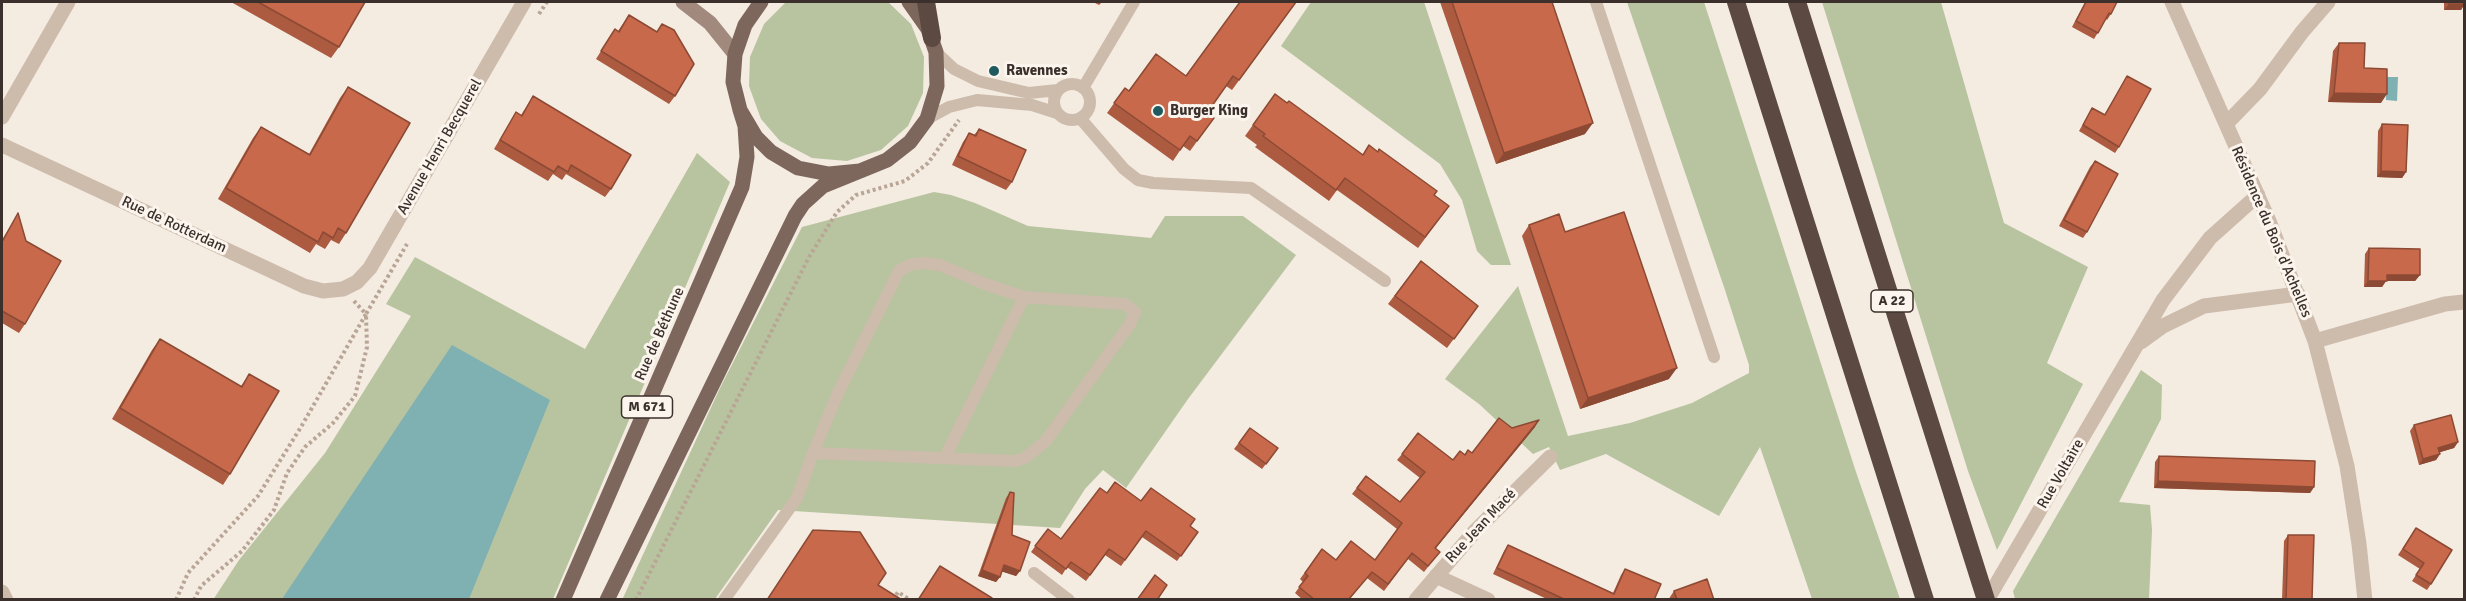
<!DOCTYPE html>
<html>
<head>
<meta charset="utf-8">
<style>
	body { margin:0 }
	#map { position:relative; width:2466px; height:601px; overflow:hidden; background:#f4ebe1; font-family:Signika,sans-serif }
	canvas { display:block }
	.frame { position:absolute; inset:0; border:3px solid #3b302b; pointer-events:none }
</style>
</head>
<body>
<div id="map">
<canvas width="2466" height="601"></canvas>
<div class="frame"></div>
</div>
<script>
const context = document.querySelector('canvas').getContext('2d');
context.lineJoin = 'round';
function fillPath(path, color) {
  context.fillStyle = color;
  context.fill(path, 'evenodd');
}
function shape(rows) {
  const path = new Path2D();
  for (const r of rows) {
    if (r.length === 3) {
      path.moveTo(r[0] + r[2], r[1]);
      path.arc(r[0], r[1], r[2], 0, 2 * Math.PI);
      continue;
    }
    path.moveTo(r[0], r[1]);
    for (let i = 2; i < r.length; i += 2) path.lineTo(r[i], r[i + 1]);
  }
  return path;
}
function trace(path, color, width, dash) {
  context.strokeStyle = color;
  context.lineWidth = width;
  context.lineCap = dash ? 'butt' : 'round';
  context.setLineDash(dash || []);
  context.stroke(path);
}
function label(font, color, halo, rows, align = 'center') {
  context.font = font + ' Signika,sans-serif';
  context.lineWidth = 6;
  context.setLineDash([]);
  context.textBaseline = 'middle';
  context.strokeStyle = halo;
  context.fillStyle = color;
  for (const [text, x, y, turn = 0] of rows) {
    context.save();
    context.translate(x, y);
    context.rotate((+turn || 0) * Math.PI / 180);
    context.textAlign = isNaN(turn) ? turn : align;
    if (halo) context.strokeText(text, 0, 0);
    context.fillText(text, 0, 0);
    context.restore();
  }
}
fillPath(shape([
	[786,2,888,2,911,24,924,57,923,93,908,126,881,150,847,161,812,158,780,141,761,119,749,86,750,57,764,24],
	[1311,2,1424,2,1511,265,1491,265,1477,251,1462,200,1440,164,1281,46],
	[1627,2,1704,2,1856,472,1900,599,1812,599,1760,447,1719,516,1606,454,1560,470,1549,447,1533,454,1479,404,1445,379,1518,286,1568,436,1630,423,1692,403,1749,373,1749,365,1725,290],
	[1822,2,1941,2,2004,223,2088,267,2047,363,2083,384,1997,550,1968,471],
	[697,153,730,182,553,599,213,600,239,560,325,453,411,316,386,304,415,257,585,349],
	[934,192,951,195,975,203,1028,226,1151,238,1165,216,1243,216,1296,255,1188,399,1126,488,1103,470,1085,489,1060,528,778,510,715,599,622,600,720,388,802,227],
	[2141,370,2162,385,2161,419,2119,502,2150,505,2152,530,2149,599,2015,599,2013,591]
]), '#b8c4a0');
fillPath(shape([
	[2386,77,2398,77,2397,101,2386,100],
	[452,345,550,400,469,599,282,599]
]), '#7fb0b2');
trace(shape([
	[539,14,547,2],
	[176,600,188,573,258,496,301,427,366,314,353,300],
	[194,600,201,586,242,551,274,510,287,473,305,447,333,423,355,396,367,347,366,314,407,244],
	[636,600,809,257,837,212,856,195,905,181,928,163,959,120],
	[893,600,898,592,910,600]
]), '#b9a596', 4, [3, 3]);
trace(shape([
	[1596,2,1714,357],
	[936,52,954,69,978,81,1029,93,1058,90],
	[1072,102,18],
	[1083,88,1134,2],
	[1080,118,1124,169,1138,180,1153,183,1251,188,1385,281],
	[927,119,949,107,977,100,1032,105,1057,113],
	[945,457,1024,297],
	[1034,573,1069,600],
	[724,600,797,498,813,453,838,393,899,271,909,265,923,263,940,265,985,284,1024,297,1125,304,1135,312,1130,324,1045,442,1025,458,1015,461,813,453]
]), '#cdbbac', 12);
trace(shape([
	[2172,2,2269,221,2315,341,2347,466,2359,544,2365,600],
	[2,117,68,2],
	[2226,124,2260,89,2302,32,2328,2],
	[2,145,304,286,323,291,343,289,357,282,370,268,524,2],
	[2315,341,2445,304,2464,302],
	[2141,342,2163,326,2204,306,2298,294],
	[1436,576,1488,600],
	[2,592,6,600],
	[1416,600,1476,530,1550,457],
	[1987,600,2163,300,2210,238,2258,195]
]), '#cdbbac', 15);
trace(shape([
	[683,2,710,23,735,54]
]), '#a18a7d', 15);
trace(shape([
	[761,2,745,25,735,54,733,82,740,110,756,137,771,152,798,168,829,174,860,171,887,160,910,142,927,119,937,86,936,52,928,29,909,2],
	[563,600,742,187,747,157,745,126,740,110],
	[607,600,795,216,803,204,823,186,860,171]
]), '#7d675c', 15);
trace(shape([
	[926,2,932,38],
	[1736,2,1925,600],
	[1797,2,1986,600]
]), '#5c4a42', 18);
fillPath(shape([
	[231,2,365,2,339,47,331,58],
	[1093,2,1102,2,1099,5],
	[1296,2,1232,90,1226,86,1207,113,1214,118,1190,151,1183,146,1173,161,1107,113,1125,88,1129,91,1186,76],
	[1440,2,1552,2,1585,134,1496,164],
	[2085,2,2117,2,2111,14,2107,20,2106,19,2094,39,2072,27],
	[2444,2,2464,2,2464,5,2461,10,2444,10],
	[629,15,657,32,662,24,675,96,669,104,596,59,615,29,618,31],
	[2339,43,2364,68,2381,103,2328,102,2333,51],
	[2127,76,2119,147,2115,153,2079,131,2092,108,2104,115],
	[348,87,346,233,339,244,331,240,325,249,316,244,310,253,218,199,253,138,261,127,309,154,340,98],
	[1275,94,1363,155,1434,195,1449,206,1418,248,1337,190,1329,201,1255,147,1257,145,1245,136],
	[533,96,611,189,605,197,566,174,562,180,553,174,548,181,494,149,516,112,521,115],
	[2382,124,2406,172,2402,178,2377,177,2378,131],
	[979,129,1012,182,1006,190,952,165,963,142,969,133,974,135],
	[2464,160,2464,181,2463,181,2463,162],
	[2095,161,2087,232,2083,238,2059,226,2090,167],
	[18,213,25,324,19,333,2,323,2,240],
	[1529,225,1565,232,1669,379,1580,409,1522,236],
	[2369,248,2420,275,2415,281,2386,281,2382,287,2364,287,2365,254],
	[1421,261,1478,306,1447,348,1388,304],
	[160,339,241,386,249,374,230,474,223,485,112,419,152,350],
	[2414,425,2458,442,2454,448,2440,452,2440,454,2436,460,2419,465,2410,431],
	[1535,427,1436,548,1435,558,1424,572,1408,559,1384,591,1367,578,1349,600,1303,600,1295,593,1303,582,1300,579,1322,549,1336,560,1375,560,1397,529,1352,494,1366,476,1400,502,1420,478,1397,460,1402,454,1453,460,1465,455,1472,453,1512,428],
	[1250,428,1278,448,1262,469,1234,449],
	[2159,456,2314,487,2310,493,2154,488,2155,462],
	[1010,492,1012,535,1020,571,1016,576,1002,571,1000,577,996,582,978,576,1006,498],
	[1107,493,1190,526,1198,532,1177,561,1142,537,1121,566,1105,555,1086,581,1067,567,1062,575,1031,552,1048,529,1061,539],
	[2416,528,2431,584,2427,590,2412,581,2420,569,2398,555],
	[2288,535,2312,600,2282,600,2284,541],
	[1508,545,1613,593,1621,575,1625,569,1654,600,1549,600,1493,574,1504,551],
	[1674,591,1714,600,1668,600]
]), '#ac5a40');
fillPath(shape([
	[2449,4,2464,4,2464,5,2461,10,2444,10],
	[2334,93,2387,94,2381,103,2328,102],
	[1593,123,1585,134,1496,164,1504,153],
	[2381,171,2406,172,2402,178,2377,177],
	[2387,275,2420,275,2415,281,2386,281,2382,287,2364,287,2368,281],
	[1677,368,1669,379,1580,409,1588,398],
	[1539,420,1535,427,1431,554,1435,548],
	[2458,442,2454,448,2434,454,2438,448],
	[2440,454,2436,460,2419,465,2423,459],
	[2158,481,2314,487,2310,493,2154,488],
	[1004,565,1020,571,1016,576,1000,571],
	[982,570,1000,577,996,582,978,576]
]), '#8c4a34');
const building = shape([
	[258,2,365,2,339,47,258,2],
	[1240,2,1296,2,1239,80,1233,76,1207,113,1214,118,1197,141,1190,136,1180,150,1114,103,1125,88,1129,91,1156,54,1186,76,1240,2],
	[1452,2,1552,2,1593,123,1504,153,1452,2],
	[2086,2,2117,2,2111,14,2109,13,2098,33,2076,21,2086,2],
	[2448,2,2464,2,2464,4,2449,4,2448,2],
	[629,15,657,32,662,24,674,30,694,64,675,96,601,51,615,29,619,32,629,15],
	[2339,43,2365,43,2364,68,2387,69,2387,94,2334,93,2339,43],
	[2127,76,2151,89,2119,147,2083,125,2092,108,2105,115,2127,76],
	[348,87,410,123,346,233,338,228,333,238,323,232,318,242,226,188,261,127,310,155,348,87],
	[1275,94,1287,103,1289,101,1363,155,1369,145,1378,152,1379,149,1437,191,1434,195,1449,206,1425,237,1345,178,1336,190,1263,136,1265,134,1253,125,1275,94],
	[533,96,631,155,611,189,571,165,568,172,558,166,554,172,500,140,516,112,522,116,533,96],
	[2382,124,2408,125,2406,172,2381,171,2382,124],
	[979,129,1026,150,1012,182,958,156,969,133,976,136,979,129],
	[2095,161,2118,174,2087,232,2064,220,2095,161],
	[1624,212,1677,368,1588,398,1529,225,1559,214,1565,232,1624,212],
	[18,213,26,241,61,261,25,324,2,311,2,242,18,213],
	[2369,248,2420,249,2420,275,2387,275,2387,281,2368,281,2369,248],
	[1421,261,1478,306,1454,339,1395,296,1421,261],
	[160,339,242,387,249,374,279,391,230,474,120,408,160,339],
	[2451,415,2458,442,2438,448,2440,454,2423,459,2414,425,2451,415],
	[1499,418,1512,428,1539,420,1435,548,1440,552,1428,566,1412,553,1388,584,1372,572,1348,600,1315,600,1299,587,1308,576,1305,573,1322,549,1336,560,1351,541,1375,560,1402,523,1357,488,1366,476,1400,502,1425,472,1402,454,1418,433,1453,460,1460,451,1465,455,1468,450,1472,453,1499,418],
	[1250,428,1278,448,1266,464,1239,443,1250,428],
	[2159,456,2315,461,2314,487,2158,481,2159,456],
	[1115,482,1141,501,1151,488,1195,519,1190,526,1198,532,1181,556,1146,531,1125,560,1109,549,1090,575,1071,562,1066,569,1035,546,1048,529,1061,539,1100,488,1107,493,1115,482],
	[1010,492,1014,493,1012,535,1030,542,1020,571,1004,565,1000,577,982,570,1010,492],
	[2416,528,2452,550,2431,584,2416,575,2424,563,2403,549,2416,528],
	[813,530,860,532,886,573,878,585,902,600,767,600,813,530],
	[2288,535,2314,535,2312,600,2286,600,2288,535],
	[1508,545,1614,594,1625,569,1661,584,1654,600,1566,600,1497,568,1508,545],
	[940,566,992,598,991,600,918,600,940,566],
	[1155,575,1167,585,1157,600,1137,600,1155,575],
	[1707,579,1714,600,1677,600,1674,591,1707,579]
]);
fillPath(building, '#c8694b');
trace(building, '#8c4a34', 1.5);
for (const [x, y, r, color] of [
	[994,71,6,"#1f5a5e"],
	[1158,111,6,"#1f5a5e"]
]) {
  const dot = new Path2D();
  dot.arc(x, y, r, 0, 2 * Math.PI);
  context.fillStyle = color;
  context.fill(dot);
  trace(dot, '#fbf5ee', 2);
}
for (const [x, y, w] of [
	[1892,301,42],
	[647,407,51]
]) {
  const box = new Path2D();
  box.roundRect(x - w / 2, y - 11, w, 22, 4.5);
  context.fillStyle = '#fbf5ee';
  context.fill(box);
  trace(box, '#3b302b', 1.5);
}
label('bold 14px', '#3b302b', null, [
	["A 22",1892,301],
	["M 671",647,407]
]);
label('bold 15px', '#3b302b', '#fbf5ee', [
	["Ravennes",1006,71],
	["Burger King",1170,111]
], 'left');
label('15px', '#3b302b', '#fbf5ee', [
	["Avenue Henri Becquerel",440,147,-60],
	["Rue de Rotterdam",174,225,25],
	["Résidence du Bois d'Achelles",2271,232,67],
	["Rue de Béthune",660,334,-66],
	["Rue Voltaire",2061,474,-60],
	["Rue Jean Macé",1481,526,-47]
]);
</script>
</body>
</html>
